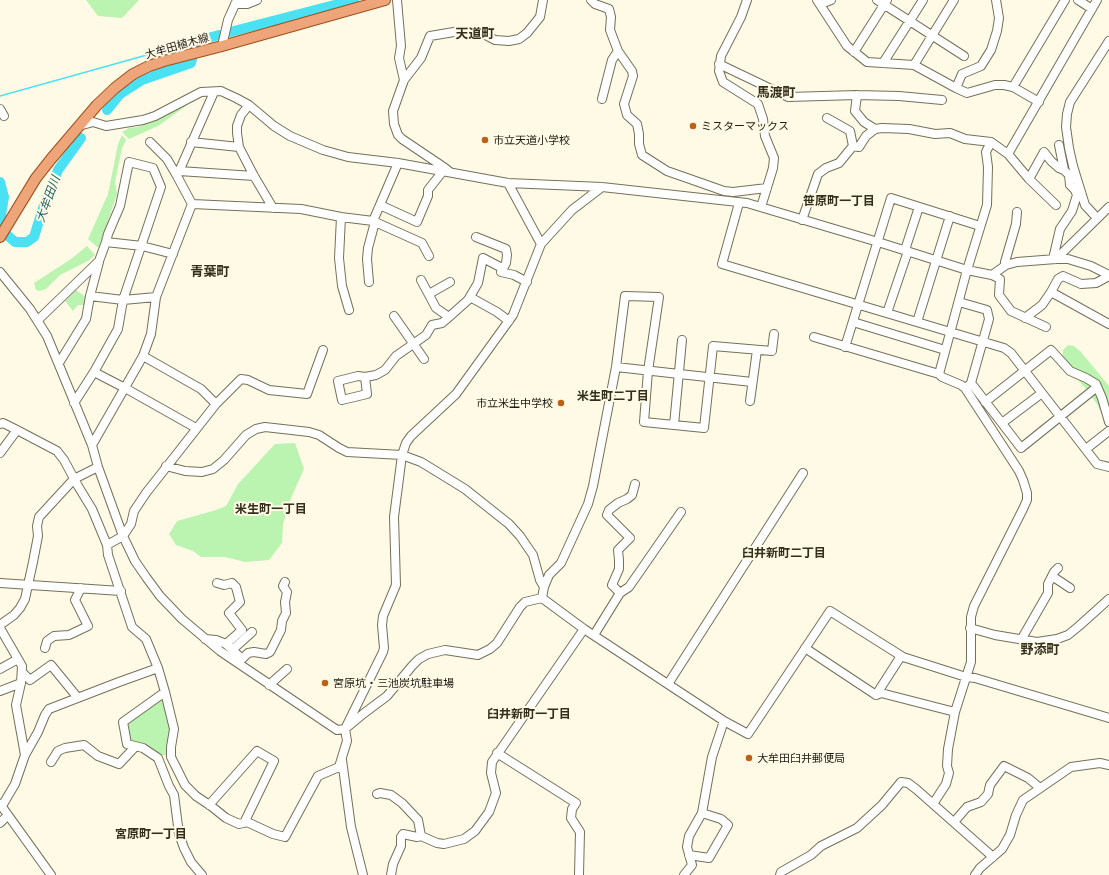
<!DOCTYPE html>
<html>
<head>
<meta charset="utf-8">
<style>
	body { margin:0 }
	canvas { display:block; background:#fffae6 }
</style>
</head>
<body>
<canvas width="1109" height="875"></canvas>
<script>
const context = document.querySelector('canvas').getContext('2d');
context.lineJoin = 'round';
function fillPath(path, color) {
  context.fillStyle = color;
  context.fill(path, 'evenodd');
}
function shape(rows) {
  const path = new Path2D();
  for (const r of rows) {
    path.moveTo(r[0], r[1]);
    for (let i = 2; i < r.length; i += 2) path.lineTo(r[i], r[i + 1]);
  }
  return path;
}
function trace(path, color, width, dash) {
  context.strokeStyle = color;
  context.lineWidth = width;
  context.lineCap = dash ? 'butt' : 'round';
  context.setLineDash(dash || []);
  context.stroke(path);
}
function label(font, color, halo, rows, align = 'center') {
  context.font = font + ' Barlow,"Noto Sans JP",sans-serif';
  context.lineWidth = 4;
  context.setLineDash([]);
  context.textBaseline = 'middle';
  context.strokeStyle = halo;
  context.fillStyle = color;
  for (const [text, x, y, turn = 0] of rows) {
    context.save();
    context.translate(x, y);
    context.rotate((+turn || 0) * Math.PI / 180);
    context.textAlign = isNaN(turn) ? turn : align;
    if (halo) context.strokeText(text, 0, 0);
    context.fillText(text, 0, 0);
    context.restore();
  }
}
fillPath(shape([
	[86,0,139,0,122,18,98,16],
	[185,105,186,106,158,126,129,139,122,132,129,128,138,127],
	[122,135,126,140,122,148,115,182,117,194,99,247,97,247,88,239,108,194,118,144],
	[87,246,95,255,88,261,60,275,46,289,39,291,36,290,34,283,71,259],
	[76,290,86,297,86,305,78,305,73,311,65,301],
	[1068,345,1074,346,1081,352,1109,386,1109,439,1105,420,1097,404,1086,389,1067,368,1062,359,1063,350],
	[295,443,304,469,291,498,283,524,282,543,269,560,245,562,225,557,201,557,193,551,176,545,169,534,177,521,213,511,226,506,238,484,275,444],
	[162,699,166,707,172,731,168,756,153,753,131,741,129,737,127,724,132,719]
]), '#bbf3b0');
trace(shape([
	[0,96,197,41]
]), '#4ae1f2', 1.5);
trace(shape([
	[230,32,354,0],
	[195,47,197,41,219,35],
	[107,110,120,94,142,80,191,63,192,59],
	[0,182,4,197,0,221],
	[7,235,15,242,27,242,34,237,43,208,58,170,81,138]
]), '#4ae1f2', 10);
const minor = shape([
	[397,0,401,46,399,58,404,80],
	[591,0,595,4,609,9,611,17,610,30,618,51,632,71,633,76,624,104,627,115,637,124,639,134,639,144,642,155,667,171,724,191,733,192,767,188],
	[747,0,741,17,721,56,719,71,723,82,758,104,763,119,765,136,774,158,773,168,761,207],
	[817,0,847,46,867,62,914,65,956,88,967,93,995,85,1004,85,1013,87],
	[877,0,964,56],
	[1078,0,1092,9],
	[235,4,247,4,257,0],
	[821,4,831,0],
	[222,46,228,20,237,0],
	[854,52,887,0],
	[883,63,923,0],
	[719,64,788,97,857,95,899,96,942,100],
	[914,65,954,0],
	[956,88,962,74,981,66,991,50,997,31,999,18,996,0],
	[857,95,855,111,864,122,875,129],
	[602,99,612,60,618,51],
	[1039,102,1013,87,1065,0],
	[249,105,241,115,237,126,237,133,239,147,254,176,273,208],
	[0,109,4,116],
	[827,118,850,131,853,146],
	[79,126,93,122,106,126,143,120,155,116,201,92,221,91,236,98,249,105,274,126,290,136,323,150,348,157,398,163,508,183,602,187,747,203,878,242,967,270,992,275,1006,265,1017,262,1056,259,1068,259,1091,266,1109,275],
	[150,142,167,159,177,176],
	[191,142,239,147],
	[1059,145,1064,170],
	[1008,154,1097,0],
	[179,171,254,176],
	[450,172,445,168,402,139,398,135,394,124,393,111,404,80,421,58,430,36,460,31,478,31,495,40,509,41,519,39,527,33,540,17,543,0],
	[1029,179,1044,152,1051,161,1059,168,1064,170,1069,175,1070,185,1075,190,1077,195,1072,211,1060,229,1053,259],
	[508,183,541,244],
	[739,203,722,264,1004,348,1011,353,1097,464,1109,467],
	[192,204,301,209,341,217,373,221,422,243,429,256],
	[380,205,417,222,428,196,428,190,443,171],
	[341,217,339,258,342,286,349,310],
	[1097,218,1085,205,1073,166,1069,148,1066,127,1067,114,1070,102,1109,41],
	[802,220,818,174,826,168,839,163,853,146,859,147,866,136,875,129,882,128,909,129,935,134,950,133,965,139,991,142,1008,154,1029,179,1056,205],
	[373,221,398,163],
	[476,237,506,249,507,255,506,263,501,272,514,275,527,282],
	[905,250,919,207],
	[1056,259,1109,207],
	[1006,265,1005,262,1016,224,1017,212],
	[0,272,30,309,47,336,92,445,98,467,123,536,135,561,146,577,160,596,182,619,220,651,337,730,345,729,363,714,387,696,412,666,419,659,428,654,445,650,478,655,490,649,497,643,520,607,525,602,542,598],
	[992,275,1000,279,999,295,1011,311,1046,327],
	[1109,276,1096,283,1081,284,1063,276,1058,279,1051,292,1109,324],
	[421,280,436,308,449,317,468,300,478,283,483,258,502,268],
	[369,282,367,259,368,248,375,222],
	[429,294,450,282],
	[90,296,123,300,156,297],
	[470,297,497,312,509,321],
	[959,302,987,310,989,319,971,383,967,387],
	[887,313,908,251],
	[394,316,424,359],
	[1025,318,1042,305,1051,292],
	[38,320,99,261,106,242,142,246,173,254],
	[853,322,945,350],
	[917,322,950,216],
	[814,337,939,374,942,377,961,385,965,388,1019,471,1023,480,1027,493,1027,500,1023,509,974,606,971,617,971,662,955,712,881,693,876,695],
	[845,347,891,198,980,226],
	[143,356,201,389,216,404],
	[59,363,86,319,90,296,99,262],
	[616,367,752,382],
	[94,372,125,388,196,428],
	[939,374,967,270,987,205,988,167,986,152,991,142],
	[365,377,367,394,342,400,338,381,358,376,365,377,376,375,385,370,396,356,426,335,432,325,442,323,449,317],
	[971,383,1021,448,1097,387],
	[750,401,757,350],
	[985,402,1051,350,1070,371,1086,378,1096,384,1102,398,1109,422],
	[74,403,94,372,118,329,123,300,161,187,153,168,129,162,120,206,108,234,106,242],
	[1002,423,1042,393],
	[0,424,3,423,17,430,57,451,64,460,78,486,92,509,107,545,108,555,132,627,146,639,158,668,165,692,174,729,171,747,171,757,185,785,196,796,211,806,226,818,239,824,247,822,273,834,285,837,318,776,339,767,347,741,345,729,383,652,384,648,382,625,383,616,396,585,394,517,402,455,406,443,411,436,456,394,513,315,541,244,572,210,602,187],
	[674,425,682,340],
	[92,445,143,356,151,334,156,297,192,204,177,176,214,92],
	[1086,449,1109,431],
	[0,453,17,430],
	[166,466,185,471,202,472,213,469,224,460,246,435,256,429,265,427,309,432,319,435,339,448,347,452,402,455,421,462,465,489,509,524,520,536,533,555,540,580,544,587],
	[107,545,123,536,131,524,134,511,146,493,216,404,241,379,248,380,269,390,307,394,323,350],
	[1052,576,1070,588],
	[0,583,121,591],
	[217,583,224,585,232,583,236,587,240,602,229,613,242,630,226,644],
	[620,593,612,585,619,569,619,560,618,550,630,538,607,515,609,510,618,503,627,499,632,495,635,484],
	[542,598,584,629,724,721,748,734,830,611,903,657,966,677,975,678,1109,718],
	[542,598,544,587,549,575,561,563,588,504,593,486,616,367,625,296,659,297,648,371,644,422,704,428,713,346,772,351,774,334],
	[0,625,14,615,20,608,25,599,33,562,38,536,37,526,39,517,74,479,98,467],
	[0,628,22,666,21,683,16,705,25,755],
	[970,628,995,635,1037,642,1057,639,1068,635,1079,626,1109,599],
	[594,635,620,593,629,587,681,512],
	[205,639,216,640,226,644,242,659,248,653,254,652,266,654,270,652,281,630,282,621,286,613,285,602,287,592,283,586,285,582],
	[1021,640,1048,593,1048,584,1054,572,1058,568],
	[45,648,47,641,54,636,69,635,88,626,75,600,81,588],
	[805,648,876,695,901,656],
	[232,650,252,632],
	[0,669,18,659],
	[22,672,30,680,51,665,78,698],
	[668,684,803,473],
	[269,685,287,669],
	[0,691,21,683],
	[165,692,123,722,127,744,143,748,158,758,169,786,174,795,179,834,184,848,191,862,202,875],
	[497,753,576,803,572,809,571,818,580,832,579,875],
	[342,760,351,827,363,875],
	[51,762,58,751,65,748,84,745,98,756,119,764,135,747],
	[377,794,380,793,391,795,402,803,418,820,421,836],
	[0,804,51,875],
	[933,804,946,784,949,773,947,766,948,749,955,712],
	[209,805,257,751,274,761,244,823],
	[2,806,15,784,25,755,38,732,45,715,49,709,119,682,158,668],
	[954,822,967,807,981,802,988,794,990,785,1004,766,1028,778,1040,788],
	[0,823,8,815],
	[689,855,709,858,728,825,721,819,702,813],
	[391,875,393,864,401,846,401,837,403,834,417,837,421,836,437,843,444,844,464,839,475,831,489,812,496,793,491,773,492,762,584,629],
	[684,875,692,865,687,847,689,836,702,813,712,757,724,721],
	[780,875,781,872,811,855,821,846,857,828,882,805,901,782,908,783,916,789,993,857],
	[975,875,980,868,1002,849,1010,835,1016,815,1023,800,1071,767,1100,763,1109,765]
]);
const major = shape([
	[0,237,36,178,51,159,97,105,115,88,133,74,149,66,164,61,222,46,385,0]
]);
trace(minor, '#75705a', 10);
trace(major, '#9d4e1b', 12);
trace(minor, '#fff', 8);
trace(major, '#eea579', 10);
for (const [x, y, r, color] of [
	[693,126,4,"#be6013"],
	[485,140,4,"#be6013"],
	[561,403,4,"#be6013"],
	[325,683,4,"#be6013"],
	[749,758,4,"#be6013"]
]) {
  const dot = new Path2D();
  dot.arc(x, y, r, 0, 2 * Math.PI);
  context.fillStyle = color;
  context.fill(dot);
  trace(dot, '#fffae6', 1.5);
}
label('11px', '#1e1c13', '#fffae6', [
	["大牟田植木線",177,46,-16]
]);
label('11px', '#1e1c13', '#fffae6', [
	["ミスターマックス",701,126],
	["市立天道小学校",493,140],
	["市立米生中学校",553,403,"right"],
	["宮原坑・三池炭坑駐車場",333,683],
	["大牟田臼井郵便局",757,758]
], 'left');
label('italic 12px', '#256168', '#fffae6', [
	["大牟田川",48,199,-70]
]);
label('bold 12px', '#332f1b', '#fffae6', [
	["笹原町一丁目",839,201],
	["米生町二丁目",613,396],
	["米生町一丁目",271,509],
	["臼井新町二丁目",784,553],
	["臼井新町一丁目",529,714],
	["宮原町一丁目",151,834]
]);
label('bold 13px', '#332f1b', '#fffae6', [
	["天道町",475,34],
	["馬渡町",776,93],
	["青葉町",210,272],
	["野添町",1040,650]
]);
</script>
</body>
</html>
